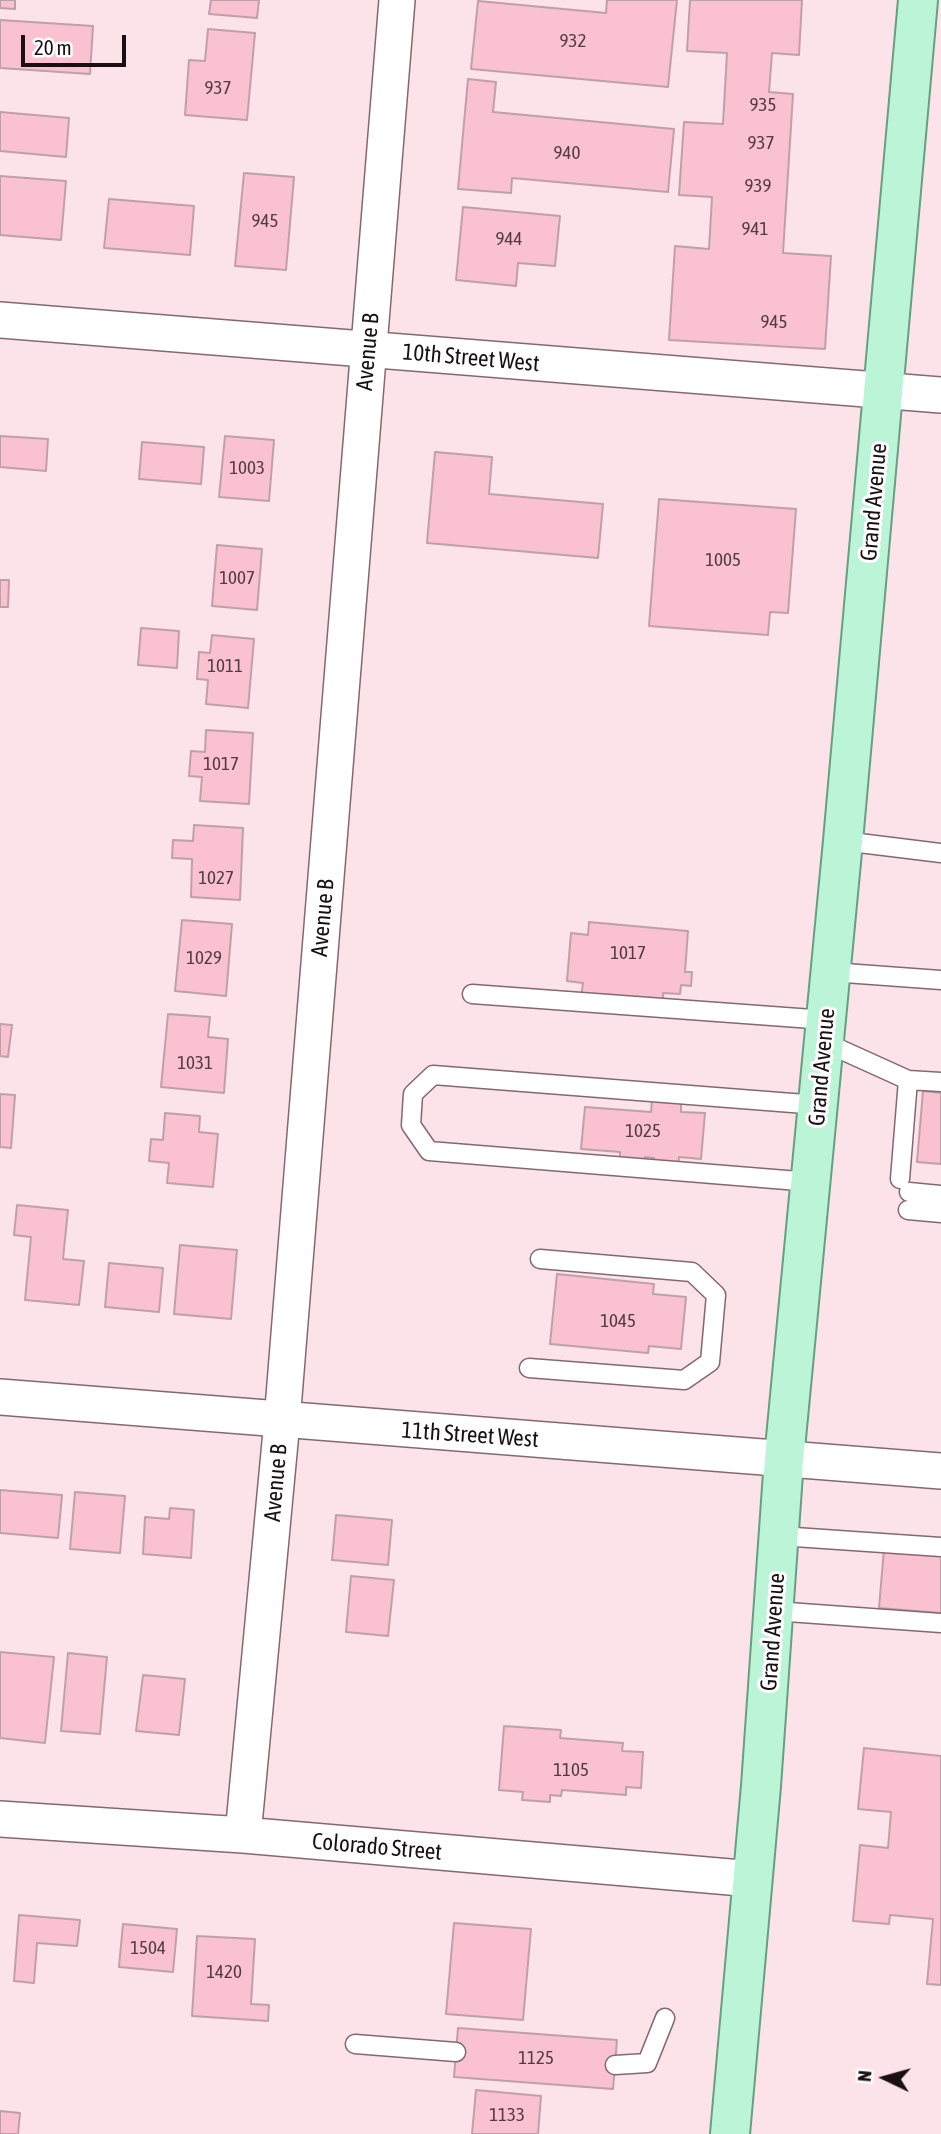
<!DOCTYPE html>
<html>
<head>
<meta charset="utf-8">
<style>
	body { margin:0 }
	#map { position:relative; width:941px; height:2134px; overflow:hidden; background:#fce2e9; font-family:"Asap Condensed",sans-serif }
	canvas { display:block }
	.north { position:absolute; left:850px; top:2043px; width:70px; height:70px; -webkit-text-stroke:5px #fff; paint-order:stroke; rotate:275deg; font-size:19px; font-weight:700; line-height:28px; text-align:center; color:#1a0f12 }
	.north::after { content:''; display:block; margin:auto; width:24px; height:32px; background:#1a0f12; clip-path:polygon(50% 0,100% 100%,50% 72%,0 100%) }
	.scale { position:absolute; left:21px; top:35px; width:105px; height:32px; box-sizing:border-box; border:4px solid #1a0f12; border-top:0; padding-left:9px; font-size:21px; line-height:24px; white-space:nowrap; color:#1a0f12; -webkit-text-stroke:5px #fff; paint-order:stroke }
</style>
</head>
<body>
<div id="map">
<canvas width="941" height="2134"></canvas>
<div class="north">N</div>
<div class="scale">20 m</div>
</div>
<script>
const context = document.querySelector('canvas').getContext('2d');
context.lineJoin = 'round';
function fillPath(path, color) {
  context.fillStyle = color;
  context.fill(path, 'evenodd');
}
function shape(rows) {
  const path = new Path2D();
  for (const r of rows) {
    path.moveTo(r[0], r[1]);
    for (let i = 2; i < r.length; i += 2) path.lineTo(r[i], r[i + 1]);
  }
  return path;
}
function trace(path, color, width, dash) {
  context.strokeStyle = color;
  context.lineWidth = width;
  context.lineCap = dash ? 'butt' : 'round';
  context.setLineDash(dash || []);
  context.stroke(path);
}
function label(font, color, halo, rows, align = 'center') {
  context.font = font + ' "Asap Condensed",sans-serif';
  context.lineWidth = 6;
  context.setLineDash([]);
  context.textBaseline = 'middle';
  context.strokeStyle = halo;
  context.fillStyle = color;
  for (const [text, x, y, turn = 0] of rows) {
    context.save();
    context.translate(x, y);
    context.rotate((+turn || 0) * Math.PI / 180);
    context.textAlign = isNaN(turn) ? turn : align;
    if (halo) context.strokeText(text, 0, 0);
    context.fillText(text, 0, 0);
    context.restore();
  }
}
const building = shape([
	[0,0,15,0,15,9,0,8,0,0],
	[211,0,259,0,257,18,209,14,211,0],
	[607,0,677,0,668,87,471,69,478,1,606,13,607,0],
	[690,0,802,0,799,55,772,53,769,92,793,94,783,253,831,256,825,349,669,340,675,246,709,249,712,197,679,195,684,122,723,124,727,53,687,51,690,0],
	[0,20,93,26,90,74,0,68,0,20],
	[208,29,255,33,247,120,185,115,189,60,205,61,208,29],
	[468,79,496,82,493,112,674,129,668,192,512,178,511,193,458,189,468,79],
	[0,112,69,118,66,157,0,151,0,112],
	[244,173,294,177,286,270,235,266,244,173],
	[0,176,66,181,61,240,0,235,0,176],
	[109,199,194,206,190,255,104,248,109,199],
	[463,207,560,216,555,266,518,263,516,286,456,280,463,207],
	[0,436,48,439,46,471,0,467,0,436],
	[225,436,274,440,269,501,219,497,225,436],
	[142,442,204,447,201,484,139,479,142,442],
	[435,452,492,457,489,494,603,504,598,558,427,543,435,452],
	[659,499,796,509,788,613,770,612,768,635,649,626,659,499],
	[217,545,262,549,257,610,212,606,217,545],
	[0,580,9,580,8,607,0,607,0,580],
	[141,628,179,631,177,668,138,665,141,628],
	[212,635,254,639,248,708,206,704,208,680,197,679,199,652,210,653,212,635],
	[206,730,253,733,249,804,200,801,202,777,189,776,191,751,205,752,206,730],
	[194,825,243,828,240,900,191,897,192,859,172,858,173,840,193,841,194,825],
	[182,920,232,924,226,996,175,991,182,920],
	[589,922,688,931,685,972,692,972,691,986,681,985,680,994,663,993,663,1003,581,997,583,983,567,981,571,933,588,935,589,922],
	[168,1014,210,1017,208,1037,228,1039,224,1093,161,1087,168,1014],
	[0,1024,12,1025,8,1057,0,1056,0,1024],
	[923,1091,941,1093,941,1164,917,1162,923,1091],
	[0,1094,15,1095,11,1148,0,1147,0,1094],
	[652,1100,681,1102,681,1112,705,1113,701,1159,679,1157,678,1166,654,1164,654,1158,645,1157,645,1160,620,1158,620,1152,581,1149,585,1107,651,1112,652,1100],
	[165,1113,200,1116,199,1132,218,1134,213,1187,167,1183,169,1163,149,1161,151,1139,163,1140,165,1113],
	[17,1205,68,1210,63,1259,84,1261,79,1305,25,1300,31,1237,14,1235,17,1205],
	[180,1245,237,1250,231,1319,174,1314,180,1245],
	[109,1263,163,1268,159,1312,105,1307,109,1263],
	[557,1274,654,1284,653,1294,686,1297,681,1349,649,1346,648,1353,550,1344,557,1274],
	[0,1490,62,1495,58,1538,0,1533,0,1490],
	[75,1492,125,1496,120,1553,70,1549,75,1492],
	[170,1508,194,1510,191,1558,143,1554,145,1517,169,1519,170,1508],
	[336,1515,392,1520,388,1565,332,1560,336,1515],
	[884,1549,941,1554,941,1613,879,1608,884,1549],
	[351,1576,394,1580,388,1636,346,1632,351,1576],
	[0,1652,54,1657,45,1743,0,1738,0,1652],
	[68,1653,107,1657,100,1734,61,1731,68,1653],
	[143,1675,185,1679,179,1735,136,1731,143,1675],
	[504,1726,561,1730,560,1738,623,1743,622,1751,643,1752,641,1788,626,1787,626,1795,562,1790,561,1796,550,1795,550,1802,522,1800,523,1792,499,1790,504,1726],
	[864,1748,941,1756,941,1985,927,1984,933,1919,890,1915,889,1924,853,1921,860,1845,888,1848,891,1812,858,1809,864,1748],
	[19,1915,80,1920,77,1946,37,1943,34,1983,14,1981,19,1915],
	[454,1923,531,1929,523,2020,446,2014,454,1923],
	[123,1924,177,1929,173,1972,119,1967,123,1924],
	[197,1936,255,1939,251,2004,269,2005,268,2021,192,2016,197,1936],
	[458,2028,617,2040,613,2089,454,2077,458,2028],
	[476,2090,541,2096,538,2134,472,2134,476,2090],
	[0,2111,20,2113,18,2134,0,2134,0,2111]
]);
fillPath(building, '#fac1d1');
trace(building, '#bfa0a8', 2);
const lane = shape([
	[843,841,941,853],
	[831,972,941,980],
	[472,994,826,1020],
	[824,1042,908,1080,941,1082],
	[900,1179,908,1080],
	[811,1182,429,1151,411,1125,413,1094,433,1075,818,1105],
	[909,1192,941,1195],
	[908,1210,941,1213],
	[529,1368,684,1380,710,1362,716,1295,692,1272,540,1259],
	[780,1536,941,1547],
	[774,1611,941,1623],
	[355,2044,456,2052],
	[615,2065,647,2063,665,2018]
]);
const street = shape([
	[0,320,941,395],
	[0,1397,941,1471],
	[0,1819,243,1835,753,1879],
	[243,1835,282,1421,397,0]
]);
const primary = shape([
	[730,2134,761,1786,784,1459,843,841,918,0]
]);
trace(lane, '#846870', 21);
trace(street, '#846870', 38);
trace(primary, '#679f81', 42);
trace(lane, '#fff', 18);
trace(street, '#fff', 35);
trace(primary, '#bcf4d7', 38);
label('19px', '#523c42', null, [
	["932",573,41],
	["937",218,88],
	["935",763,105],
	["937",761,143],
	["940",567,153],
	["939",758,186],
	["945",265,221],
	["941",755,229],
	["944",509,239],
	["945",774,322],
	["1003",247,468],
	["1005",723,560],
	["1007",237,578],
	["1011",225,666],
	["1017",221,764],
	["1027",216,878],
	["1017",628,953],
	["1029",204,958],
	["1031",195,1063],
	["1025",643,1131],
	["1045",618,1321],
	["1105",571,1770],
	["1504",148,1948],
	["1420",224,1972],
	["1125",536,2058],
	["1133",507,2115]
]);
label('23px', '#1a0f12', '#fff', [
	["Avenue B",368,352,-85],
	["10th Street West",471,358,5],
	["Grand Avenue",874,502,-85],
	["Avenue B",323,918,-85],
	["Grand Avenue",822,1067,-85],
	["11th Street West",470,1435,4],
	["Avenue B",276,1483,-85],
	["Grand Avenue",773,1632,-86],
	["Colorado Street",377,1847,5]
]);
</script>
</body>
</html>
